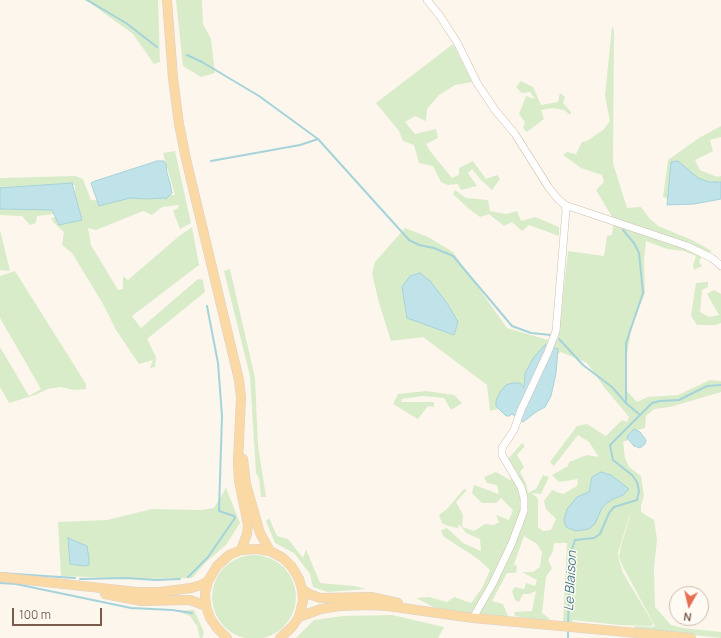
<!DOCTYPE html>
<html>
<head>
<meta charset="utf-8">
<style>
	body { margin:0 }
	#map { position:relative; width:721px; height:638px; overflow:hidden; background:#fdf6ec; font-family:Manrope,sans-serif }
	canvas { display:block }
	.north { position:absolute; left:669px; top:586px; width:40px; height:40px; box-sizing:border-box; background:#fffaf3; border:1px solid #cabbb1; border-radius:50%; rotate:188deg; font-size:11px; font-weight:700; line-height:16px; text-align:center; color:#7a5c4d }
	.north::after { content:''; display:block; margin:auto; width:14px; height:18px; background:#e76f51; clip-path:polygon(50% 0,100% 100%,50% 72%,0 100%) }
	.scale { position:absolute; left:12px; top:608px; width:90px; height:18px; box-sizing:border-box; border:2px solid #7a5c4d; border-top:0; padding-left:5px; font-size:12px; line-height:14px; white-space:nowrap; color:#7a5c4d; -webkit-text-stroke:3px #fffaf3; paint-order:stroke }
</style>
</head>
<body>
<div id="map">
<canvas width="721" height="638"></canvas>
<div class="north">N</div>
<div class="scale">100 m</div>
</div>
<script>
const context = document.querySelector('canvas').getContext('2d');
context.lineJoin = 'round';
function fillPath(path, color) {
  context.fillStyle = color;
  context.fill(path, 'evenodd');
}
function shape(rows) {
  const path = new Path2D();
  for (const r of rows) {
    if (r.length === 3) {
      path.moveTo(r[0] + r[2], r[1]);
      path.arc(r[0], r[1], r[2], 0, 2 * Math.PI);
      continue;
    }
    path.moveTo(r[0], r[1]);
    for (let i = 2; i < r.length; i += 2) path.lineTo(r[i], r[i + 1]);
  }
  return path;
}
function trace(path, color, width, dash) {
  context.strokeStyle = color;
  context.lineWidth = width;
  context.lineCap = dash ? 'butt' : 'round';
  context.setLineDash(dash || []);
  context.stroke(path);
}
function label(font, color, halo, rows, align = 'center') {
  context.font = font + ' Manrope,sans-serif';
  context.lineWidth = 3;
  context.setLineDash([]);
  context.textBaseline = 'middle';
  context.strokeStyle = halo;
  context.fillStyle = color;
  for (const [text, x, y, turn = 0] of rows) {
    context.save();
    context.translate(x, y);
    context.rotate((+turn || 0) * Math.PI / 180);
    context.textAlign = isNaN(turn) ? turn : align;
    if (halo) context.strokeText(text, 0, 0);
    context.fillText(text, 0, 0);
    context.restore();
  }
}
fillPath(shape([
	[84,0,158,0,160,62,154,64,133,34,90,3],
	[176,0,202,0,203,24,211,39,215,73,201,77,183,66],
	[612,27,614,30,613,163,627,208,641,207,650,219,658,226,692,240,712,251,701,257,699,262,702,266,694,270,693,265,696,256,684,251,667,249,646,241,644,260,645,293,632,326,626,360,627,391,637,402,648,397,678,395,710,380,721,381,721,392,670,407,654,409,646,416,645,428,635,431,633,438,623,442,625,458,629,467,641,476,644,496,641,505,641,512,654,520,657,539,654,568,655,607,671,625,683,628,721,632,721,638,636,629,634,626,652,627,655,626,622,565,619,557,621,546,630,516,630,514,618,553,619,560,623,573,653,623,652,626,619,625,573,620,572,623,563,622,567,543,554,543,553,551,548,560,552,568,546,577,542,613,550,619,544,621,515,616,514,612,532,611,536,591,529,594,523,594,519,602,515,600,512,591,515,587,524,589,526,583,535,586,537,580,522,572,533,572,540,567,542,552,537,544,524,536,514,564,517,566,516,573,507,573,492,601,503,604,508,616,504,618,437,609,416,598,429,597,447,602,454,597,471,603,482,588,490,570,478,559,443,536,441,530,447,528,463,543,481,551,480,539,466,533,459,524,458,528,448,526,442,523,439,515,447,509,464,489,467,490,456,502,463,515,462,527,474,531,485,524,494,525,499,522,496,515,509,520,513,510,501,498,496,503,482,503,472,493,474,485,499,494,497,485,487,483,484,477,496,472,510,480,518,474,508,459,522,443,525,446,517,455,524,467,520,472,526,483,528,493,536,489,543,475,549,477,541,494,532,493,538,499,538,527,543,531,551,530,556,519,546,509,544,501,552,490,563,494,577,486,578,479,559,482,552,475,568,466,569,462,587,455,599,457,589,442,578,435,554,466,550,462,577,426,587,424,606,436,622,420,627,422,629,417,604,387,587,363,561,352,534,365,524,389,496,406,498,409,490,411,487,385,423,337,391,341,379,303,372,273,375,262,405,228,428,237,453,252,507,328,548,340,558,340,568,251,604,256,607,236,612,235,613,227,611,215,596,190,604,182,602,175,581,168,563,155,567,152,576,154,582,142,587,141,603,130,610,121,605,96],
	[453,44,472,82,455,85,439,95,427,109,426,121,415,116,405,122,415,134,436,129,438,138,426,144,430,151,452,178,459,175,459,168,473,161,486,179,497,175,500,179,492,190,481,180,472,169,468,173,477,186,461,190,458,184,448,185,441,182,433,166,419,163,414,145,403,141,399,131,376,103],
	[521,81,533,87,541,105,558,102,560,93,565,97,563,103,571,112,570,115,564,110,553,108,541,110,544,119,527,132,523,128,525,122,519,114,526,96,535,99,530,92,522,93,516,87],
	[721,126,721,137,710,140,713,151,695,160,700,170,717,177,721,176,721,187,671,199,663,197,668,160,699,138],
	[175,151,191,223,180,229,173,211,178,208,179,205,162,207,152,215,143,211,96,230,88,228,91,245,118,290,123,289,123,276,128,280,178,237,192,227,199,265,132,316,141,328,198,279,203,280,205,292,147,339,156,357,155,367,150,368,153,360,139,364,116,330,103,304,72,253,62,245,64,232,54,223,51,218,59,216,76,218,75,185,3,193,0,192,0,178,75,176,83,179,91,200,107,201,137,194,175,195,163,153],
	[455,190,466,198,488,200,490,211,506,214,517,211,521,221,535,217,559,227,559,236,529,225,522,231,512,222,504,226,489,214,480,217,469,209,453,194],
	[55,206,54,214,37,216,36,223,30,225,22,216,0,215,0,207],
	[0,230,10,271,0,270],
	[230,269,255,378,258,446,266,497,261,497,259,478,256,473,250,376,224,271],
	[15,271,86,384,86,389,74,390,61,387,48,389,35,395,9,403,0,387,0,347,29,396,41,389,0,318,0,276],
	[708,282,708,287,702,290,700,312,709,317,719,315,707,294,714,290,721,294,721,323,715,325,697,325,691,316,695,289,696,283],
	[426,391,454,395,462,403,451,410,444,398,423,396,402,399,401,402,434,402,434,407,428,406,418,419,393,404,398,394],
	[226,488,240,523,226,545,207,561,192,578,143,579,61,576,58,522,107,520,152,509,201,510,214,508],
	[68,539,87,546,89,559],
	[269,518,277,536,288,539,303,558,306,549,320,583,354,586,366,589,328,592,313,587,310,574,294,553,275,543,266,521],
	[254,597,42],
	[194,610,204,632,202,638,200,638,197,626,190,616,178,611],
	[392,615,444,627,438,638,296,638,314,620,343,616]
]), '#d8ecc9');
const water = shape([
	[157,161,164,161,166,164,167,173,170,183,172,193,166,199,164,198,147,199,130,198,99,206,91,183,95,181,157,161],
	[678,161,698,178,709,182,721,182,721,199,694,204,667,205,671,162,678,161],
	[72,183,82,220,59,225,52,210,0,209,0,188,72,183],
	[420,273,430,281,447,303,458,322,454,335,407,318,402,287,410,276,420,273],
	[545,345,558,349,556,373,551,396,545,407,536,412,523,422,512,414,509,416,506,416,496,406,496,401,500,392,506,385,512,383,520,383,524,388,525,373,534,357,545,345],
	[634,429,640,432,646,440,645,444,640,448,634,446,627,438,628,435,634,429],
	[601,472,611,475,629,489,623,495,613,499,607,503,602,508,595,524,589,529,576,531,566,527,564,520,567,509,577,497,589,492,592,477,601,472],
	[68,538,87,546,89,559,89,565,84,566,70,564,68,538]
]);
fillPath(water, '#bfe3e8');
trace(water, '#a5d3da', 1);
trace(shape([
	[87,0,126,23,157,47],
	[187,55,202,62,259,96,318,139],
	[211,161,300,145,318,139,409,240,419,245,434,248,453,256,512,326,531,333,551,335],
	[623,230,634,243,639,253,643,293,626,343,626,403,640,415],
	[559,339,583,365,612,387,626,403],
	[0,573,75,578],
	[188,577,208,557,235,518,234,516,219,511,222,416,218,363,207,306],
	[80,579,126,578,156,580,180,579],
	[0,583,16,584,131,608,172,610,192,613],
	[568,624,571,552,575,540,594,538,600,534,609,513,614,507,637,500,639,491,637,482,632,475,613,460,610,445,652,403,660,401,679,400,707,386,721,385],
	[568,628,568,638]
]), '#a5d3da', 2);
const minor = shape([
	[427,0,440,16,458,44,477,83,495,110,515,134,549,188,558,199,565,205,566,210,556,331,548,352,521,410,514,430,502,448,502,455,521,487,524,498,524,511,512,543,493,583,473,618],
	[565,205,687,246,712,258,721,266]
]);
const major = shape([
	[167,0,173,78,179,124,186,159,239,380,241,397,238,462,239,481,248,525,247,534,241,550],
	[243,459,246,484,260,533,270,551],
	[0,577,137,592,160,592,191,588,201,585,208,581],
	[302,589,309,594,320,598,371,597,398,603],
	[105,594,141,601,190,600,206,606],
	[299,617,321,609,339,606,370,605,388,606,473,618,691,638],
	[227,638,217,628,210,618,206,606,205,593,208,581,217,566,229,555,241,550,257,549,270,551,283,558,292,567,299,579,302,589,303,601,299,617,292,627,280,638]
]);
trace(minor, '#d1beb0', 8);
trace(major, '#dad1cd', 10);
trace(minor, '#fff', 7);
trace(major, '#fbd9a5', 9);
label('italic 13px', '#437c86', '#fffaf3', [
	["Le Blaison",571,581,-87]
]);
</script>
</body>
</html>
